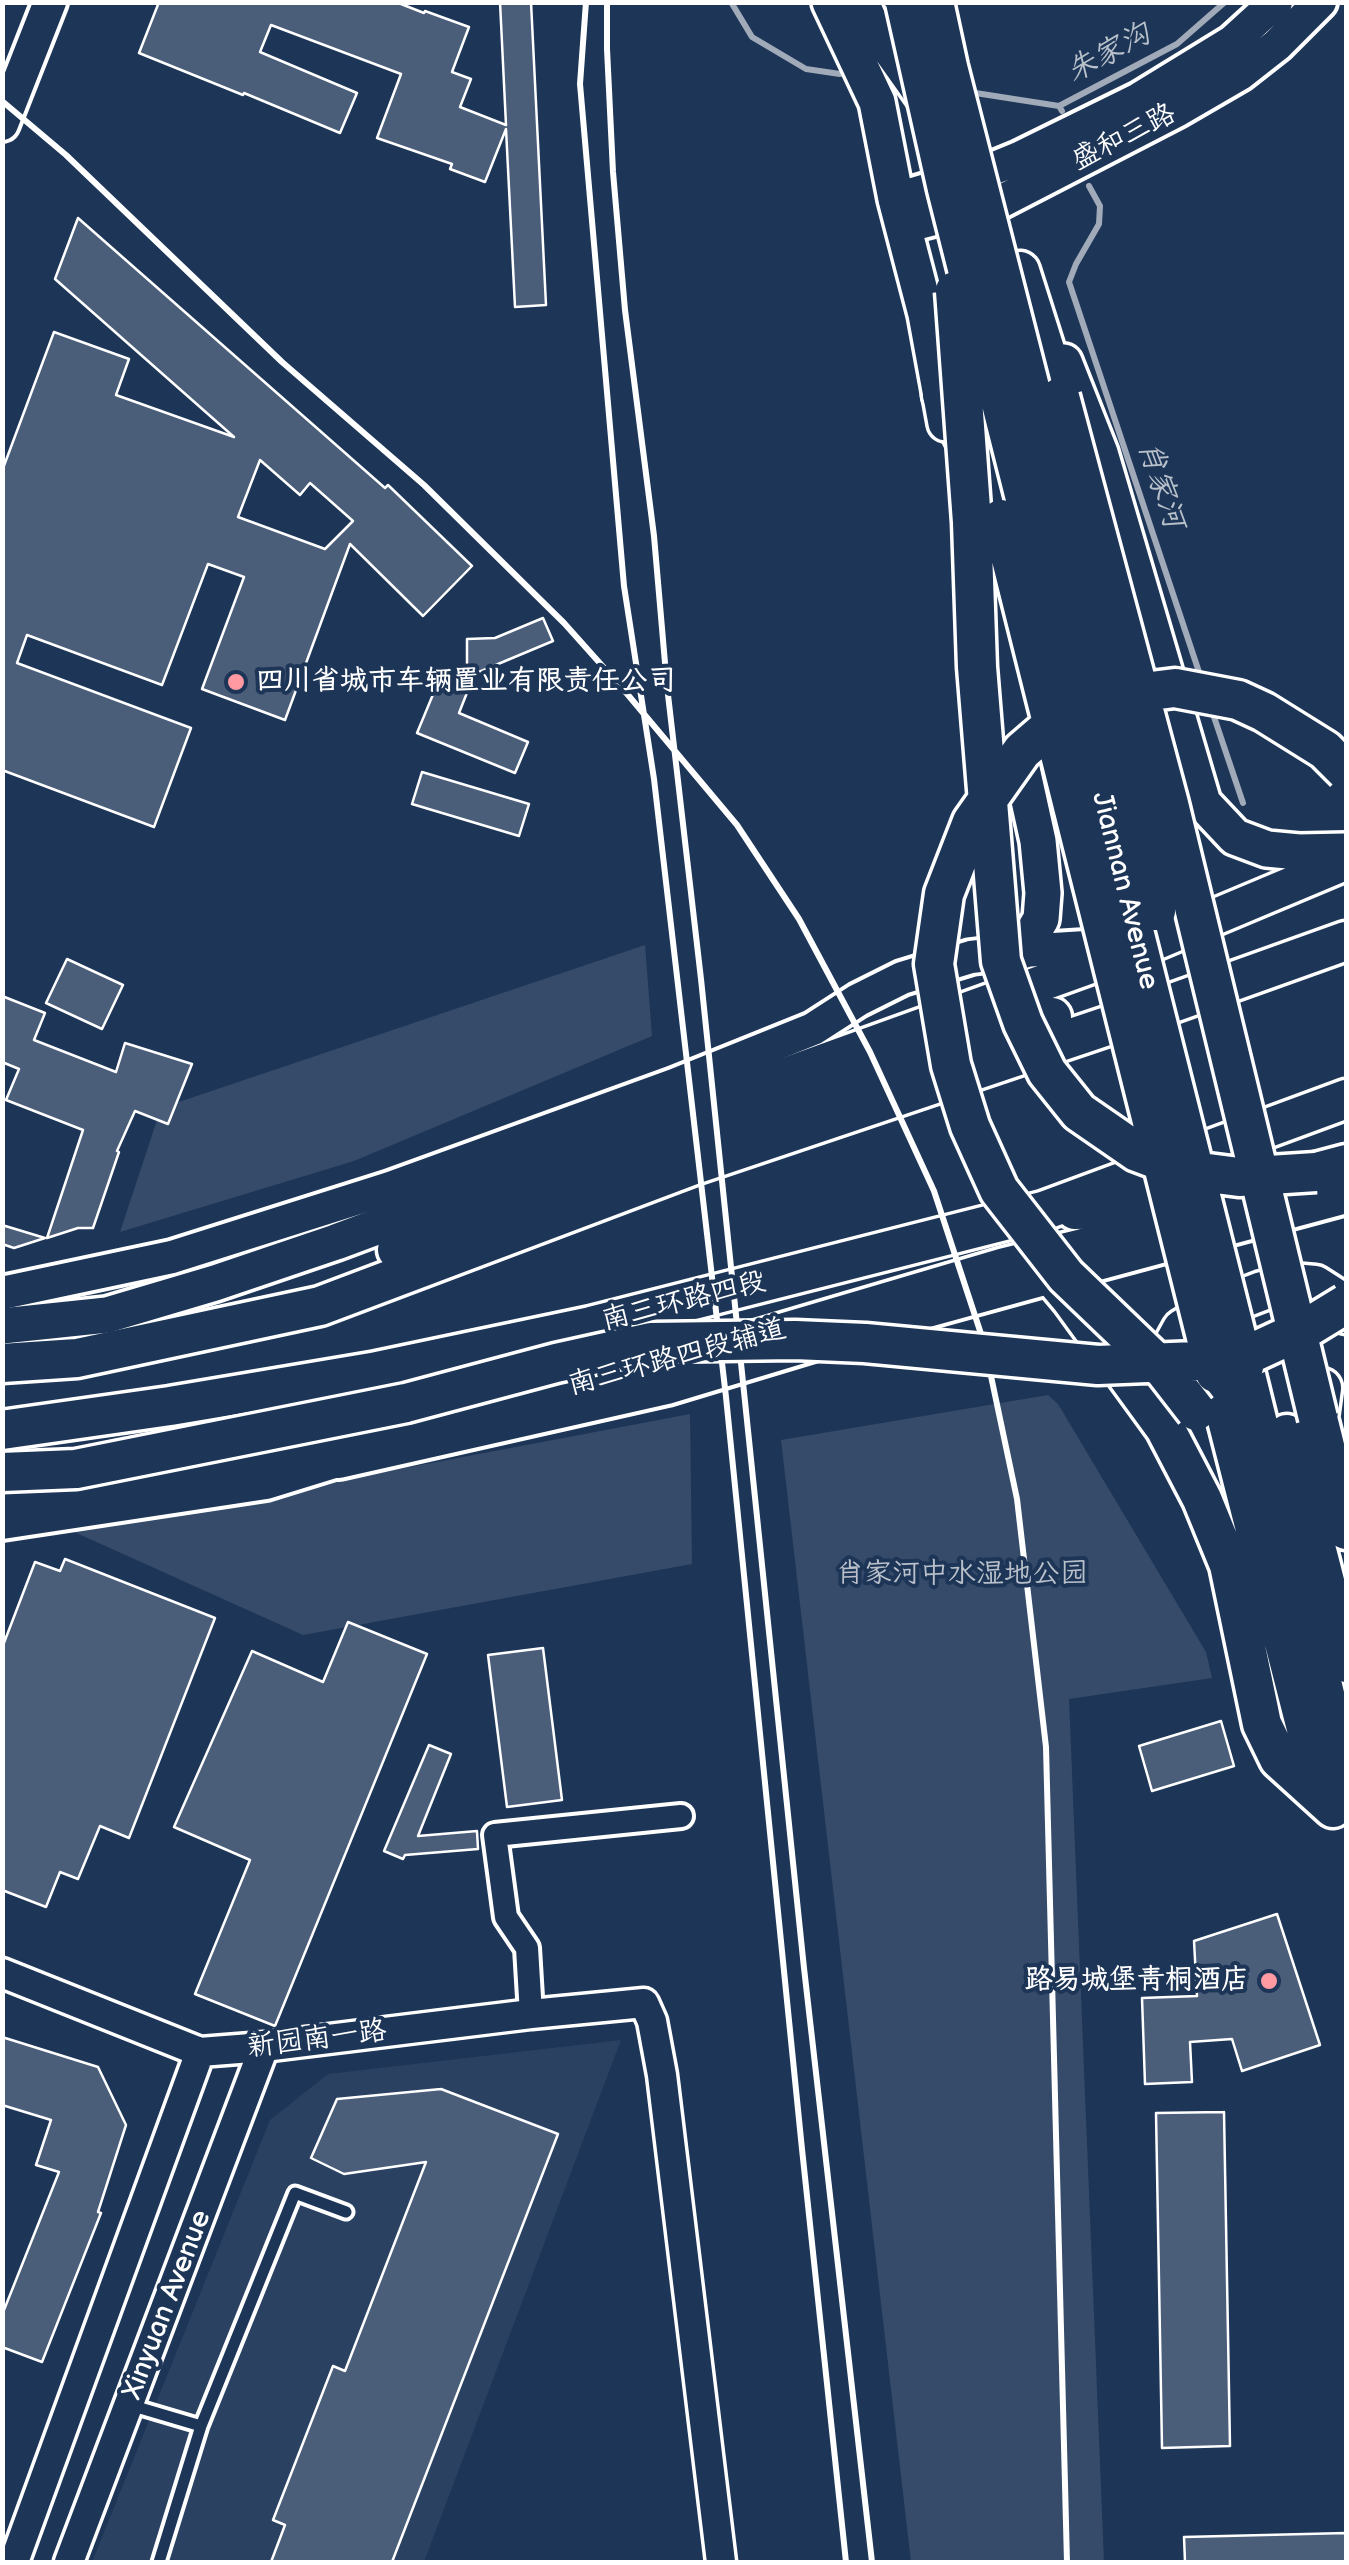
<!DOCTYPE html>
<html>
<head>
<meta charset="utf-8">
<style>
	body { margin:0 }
	#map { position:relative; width:1349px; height:2565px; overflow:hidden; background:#1d3557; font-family:"Balsamiq Sans",sans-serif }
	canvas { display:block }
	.frame { position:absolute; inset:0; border:5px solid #fff; pointer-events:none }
</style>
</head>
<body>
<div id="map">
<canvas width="1349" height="2565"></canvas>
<div class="frame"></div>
</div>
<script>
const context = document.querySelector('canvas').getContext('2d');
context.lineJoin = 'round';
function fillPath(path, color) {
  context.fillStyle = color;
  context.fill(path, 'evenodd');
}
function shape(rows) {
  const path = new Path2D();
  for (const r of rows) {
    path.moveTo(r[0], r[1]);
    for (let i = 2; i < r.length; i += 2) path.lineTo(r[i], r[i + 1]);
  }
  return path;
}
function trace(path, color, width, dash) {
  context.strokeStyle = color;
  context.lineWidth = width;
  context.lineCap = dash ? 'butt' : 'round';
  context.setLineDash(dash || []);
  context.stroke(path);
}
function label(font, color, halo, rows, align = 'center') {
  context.font = font + ' "Balsamiq Sans","LXGW WenKai TC",sans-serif';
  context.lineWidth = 8;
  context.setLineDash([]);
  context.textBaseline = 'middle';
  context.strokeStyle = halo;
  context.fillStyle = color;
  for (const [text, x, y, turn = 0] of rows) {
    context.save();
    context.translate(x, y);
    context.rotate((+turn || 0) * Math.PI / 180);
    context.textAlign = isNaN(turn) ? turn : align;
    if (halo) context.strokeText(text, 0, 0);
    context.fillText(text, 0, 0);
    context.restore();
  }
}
fillPath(shape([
	[621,2040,424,2562,92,2562,270,2120,328,2074]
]), '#2a4161');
fillPath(shape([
	[645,945,652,1036,354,1161,120,1232,161,1108],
	[1048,1395,1058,1404,1206,1652,1212,1678,1069,1699,1104,2562,911,2562,781,1440],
	[690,1414,692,1564,303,1635,72,1531]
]), '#364b69');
trace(shape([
	[731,2,752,37,806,69,840,74],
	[969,92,1059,106,1062,111],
	[1059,106,1177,44,1225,2],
	[1089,186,1100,206,1099,224,1076,264,1069,282,1201,678],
	[1211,708,1243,803]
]), '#a0aab8', 6);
const building = shape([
	[159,2,396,2,424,13,425,11,469,27,452,72,471,79,460,107,506,125,500,2,531,2,546,305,515,307,506,129,485,182,450,169,452,164,377,138,401,74,271,25,260,52,357,93,340,133,244,93,243,95,139,53,159,2],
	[78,218,385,488,388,485,472,566,423,616,350,544,285,720,202,689,244,577,208,564,162,685,27,635,17,663,191,728,154,827,2,770,2,471,54,332,129,359,116,395,234,437,55,279,78,218],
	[260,460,300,495,310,483,353,521,325,549,238,517,260,460],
	[543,618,553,641,467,677,467,639,495,638,543,618],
	[444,668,472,680,459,713,528,742,515,773,417,733,444,668],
	[422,772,529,804,519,836,412,804,422,772],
	[67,959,123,985,102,1029,46,1003,67,959],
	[2,996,45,1013,34,1040,116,1072,125,1043,192,1064,168,1124,135,1111,117,1151,119,1152,93,1228,78,1228,47,1238,83,1130,6,1100,19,1069,2,1062,2,996],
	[2,1225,45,1238,14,1248,2,1244,2,1225],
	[65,1559,215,1618,129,1838,100,1826,78,1879,60,1872,46,1907,2,1890,2,1648,35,1562,60,1571,65,1559],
	[348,1622,427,1654,275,2026,195,1994,250,1860,174,1827,252,1651,323,1682,348,1622],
	[543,1648,562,1800,507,1807,488,1655,543,1648],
	[1221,1721,1234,1766,1152,1791,1139,1746,1221,1721],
	[429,1745,451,1754,418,1836,477,1831,478,1849,405,1855,403,1859,384,1851,429,1745],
	[1277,1914,1320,2045,1242,2071,1232,2039,1190,2042,1192,2082,1145,2084,1142,1998,1197,1996,1194,1941,1277,1914],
	[2,2037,98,2067,126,2125,98,2212,101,2213,42,2362,2,2347,2,2315,59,2172,36,2165,51,2120,2,2105,2,2037],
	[441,2089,558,2134,392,2562,271,2562,285,2525,273,2520,333,2366,345,2371,426,2162,344,2174,311,2158,337,2099,441,2089],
	[1224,2112,1230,2446,1162,2448,1156,2113,1224,2112],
	[1346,2533,1346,2562,1185,2562,1184,2537,1346,2533]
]);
fillPath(building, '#4a5d79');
trace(building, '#fff', 2.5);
const service = shape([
	[130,2405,201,2426,295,2193,346,2212],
	[159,2562,201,2426]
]);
const minor = shape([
	[531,2014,527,1948,506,1917,495,1835,681,1816]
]);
const tertiary = shape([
	[2,1973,200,2052,264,2047,531,2014,644,2003,652,2021,662,2075,721,2562],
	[14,2562,200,2052],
	[69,2562,264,2047]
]);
const secondary = shape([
	[2,124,50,2],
	[896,199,980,174,1019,158,1139,99,1232,42,1276,2],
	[903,227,1000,202,1178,110,1240,74,1277,45,1320,2],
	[1064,1273,1346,1197],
	[2,1293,172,1257,390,1188,674,1085,813,1029,858,1000,902,978,971,957,1022,951,1134,944],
	[339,1462,667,1388,869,1327,1040,1280],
	[2,1523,266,1483,360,1454]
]);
const primary = shape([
	[830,2,877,102,896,199,926,314,946,423],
	[861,2,868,18,927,101],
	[1064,362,1100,453,1203,803,1235,837,1267,849,1299,852,1346,851],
	[985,601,1038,841,1043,893,1041,919,1022,951],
	[2,1326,107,1315,215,1283,336,1242,679,1114,1153,943,1346,862],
	[492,1406,705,1354,1003,1266,1081,1247,1290,1184]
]);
const trunk = shape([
	[1020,271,1060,397],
	[942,395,976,461,1001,519],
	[1316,1172,1346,1164],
	[1075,1210,1205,1206],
	[397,1250,630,1160,829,1089,1052,1017],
	[1026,1260,1045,1268,1071,1299,1165,1428,1202,1499,1229,1565,1262,1724,1279,1759,1333,1808],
	[2,1363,77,1358,320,1306,694,1165,1125,1020,1346,941],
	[1244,1367,1346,1779],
	[1215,1373,1312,1752,1328,1801],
	[1322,1388,1318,1418,1346,1530],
	[1163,1389,1161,1376,1165,1360,1182,1329,1215,1309,1262,1291,1292,1283,1315,1285,1343,1303,1346,1314],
	[2,1430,170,1406,372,1372,591,1326,1043,1211,1346,1099],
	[1287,1434,1346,1663]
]);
const motorway = shape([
	[2,1497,174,1472,492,1406]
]);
trace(service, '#fff', 19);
trace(minor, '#fff', 30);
trace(tertiary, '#fff', 35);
trace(secondary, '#fff', 40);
trace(primary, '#fff', 42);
trace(trunk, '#fff', 45);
trace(motorway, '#fff', 50);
trace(service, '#1d3557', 11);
trace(minor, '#1d3557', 22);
trace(tertiary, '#1d3557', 28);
trace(secondary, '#1d3557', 32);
trace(primary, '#1d3557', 35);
trace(trunk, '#1d3557', 38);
trace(motorway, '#1d3557', 42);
trace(shape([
	[586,2,580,84,624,586,654,779,726,1397,802,2149,846,2562],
	[607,2,607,49,613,172,625,310,654,536,667,686,701,979,804,1968,872,2562],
	[2,101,66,155,282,362,424,485,564,623,623,689,737,825,799,919,870,1052,934,1191,984,1343,1017,1499,1046,1747,1067,2562]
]), '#fff', 6);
const trunkBridge = shape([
	[905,2,947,189,1244,1367],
	[934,2,948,67,1047,454,1156,911],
	[955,291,972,522,977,667,1001,961,1023,1023,1047,1072,1079,1112,1137,1152,1185,1170,1239,1177,1316,1172],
	[1060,397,1169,804,1318,1418],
	[1001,519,1215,1373],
	[1196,1411,1165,1371,1066,1276,999,1190,970,1126,951,1065,934,964,944,894,972,822,1022,751,1058,720,1095,702,1119,695,1175,688,1238,700,1264,712,1325,750,1346,771],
	[2,1472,76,1469,406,1403,556,1363,651,1342,795,1340,865,1343,1098,1365,1196,1361,1254,1352,1310,1326,1346,1304]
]);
trace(trunkBridge, '#fff', 45, []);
trace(trunkBridge, '#1d3557', 38);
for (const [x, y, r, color] of [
	[236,682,10,"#ff9aa2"],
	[1269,1981,10,"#ff9aa2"]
]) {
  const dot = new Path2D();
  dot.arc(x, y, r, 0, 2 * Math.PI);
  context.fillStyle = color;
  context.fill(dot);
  trace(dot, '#1d3557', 4);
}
label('28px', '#fff', '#1d3557', [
	["盛和三路",1124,138,-27],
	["Jiannan Avenue",1124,891,76],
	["南三环路四段",684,1302,-14],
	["南三环路四段辅道",677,1358,-15],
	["新园南一路",317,2040,-7],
	["Xinyuan Avenue",168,2305,-69]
]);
label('bold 28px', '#fff', '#1d3557', [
	["四川省城市车辆置业有限责任公司",256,682],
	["路易城堡青桐酒店",1249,1981,"right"]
], 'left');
label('28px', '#b9c0ca', '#1d3557', [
	["肖家河中水湿地公园",962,1575]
]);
label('italic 30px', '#b8c0ca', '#1d3557', [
	["朱家沟",1109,54,-28],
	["肖家河",1160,485,72]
]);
</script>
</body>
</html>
